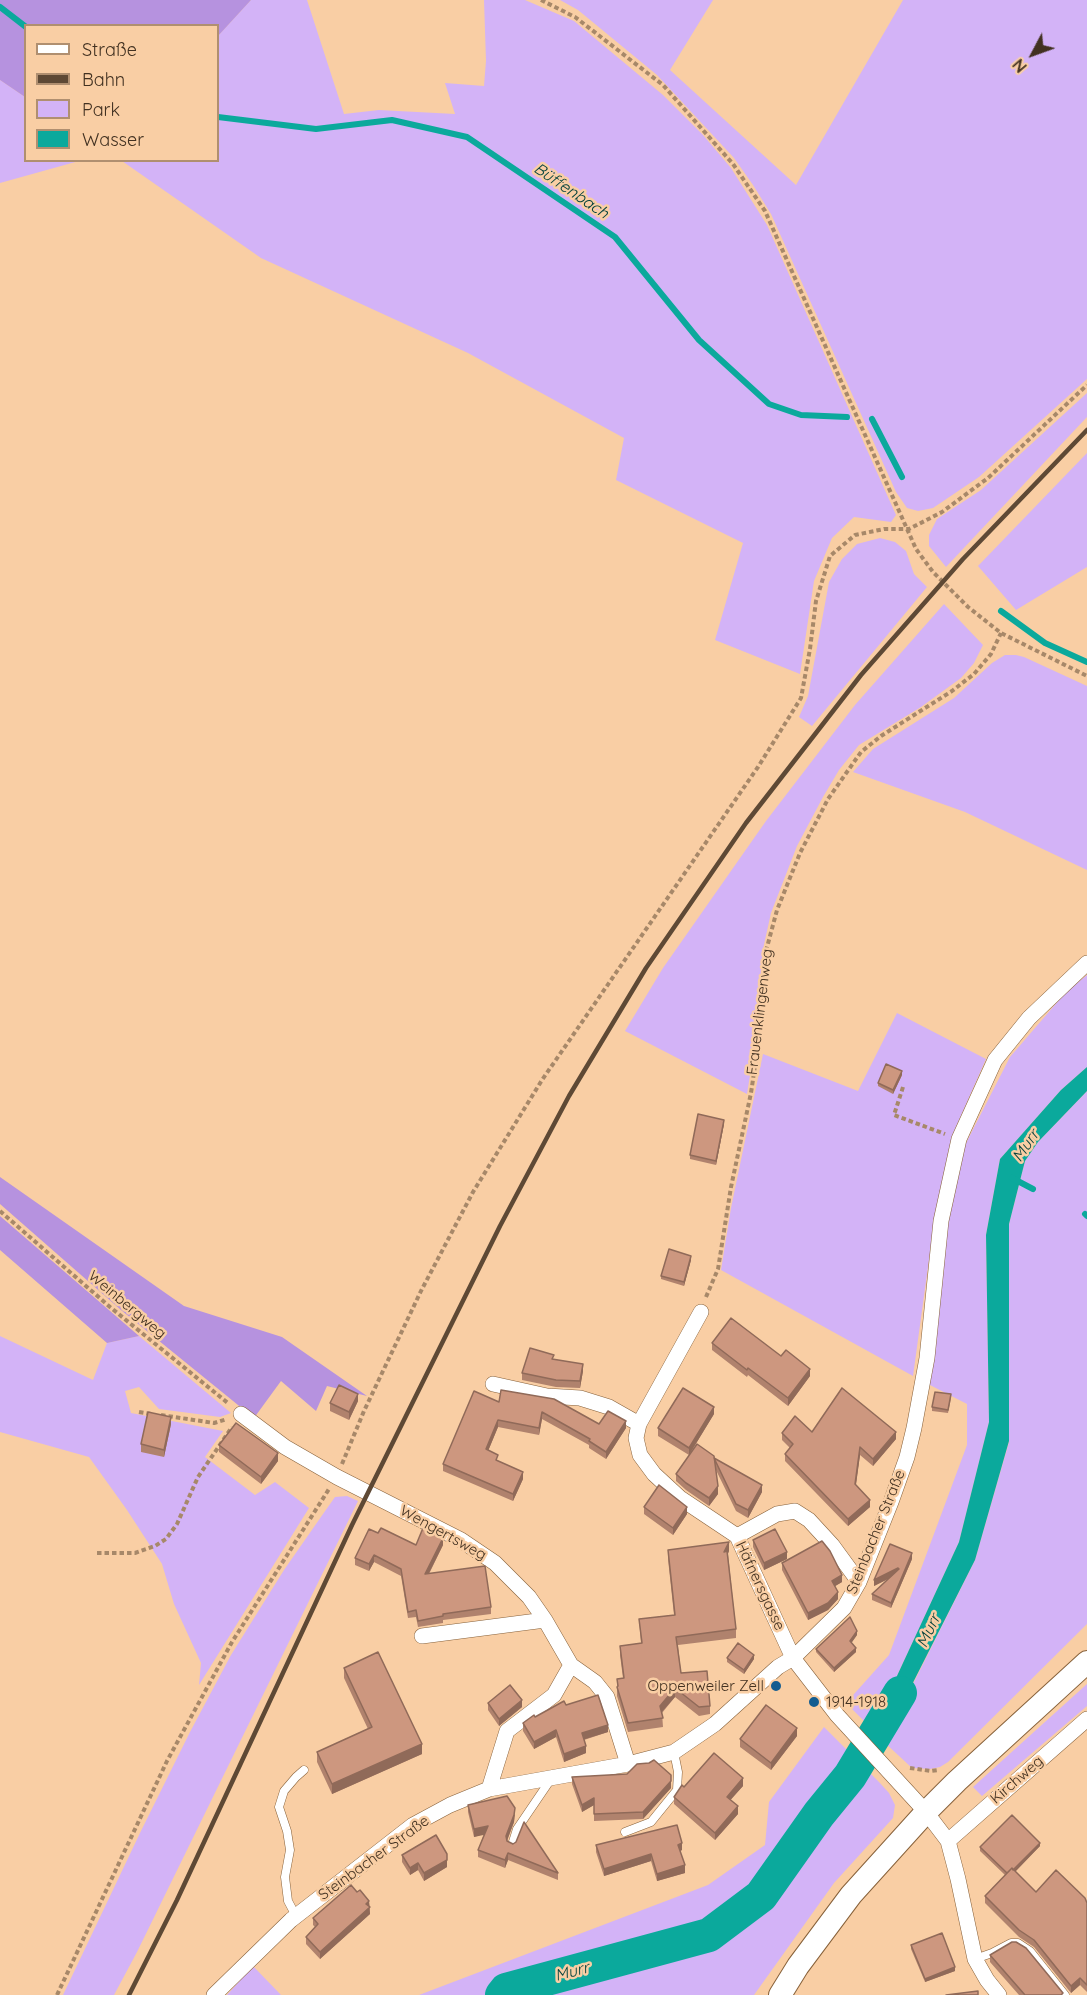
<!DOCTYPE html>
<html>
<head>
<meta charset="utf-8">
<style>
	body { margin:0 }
	#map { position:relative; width:1087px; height:1995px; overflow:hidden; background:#f9cea4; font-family:Quicksand,sans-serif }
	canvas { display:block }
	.legend { position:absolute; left:24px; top:24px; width:195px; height:138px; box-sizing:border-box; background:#f9cea4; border:2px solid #b08f70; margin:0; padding:8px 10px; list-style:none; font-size:18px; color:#423121 }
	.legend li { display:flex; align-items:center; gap:12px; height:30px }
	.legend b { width:30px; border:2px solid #b08f70 }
	.north { position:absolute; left:1003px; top:24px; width:60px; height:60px; -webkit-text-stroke:4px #f9cea4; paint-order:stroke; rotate:229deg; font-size:16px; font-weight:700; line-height:24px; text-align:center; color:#423121 }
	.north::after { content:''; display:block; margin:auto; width:21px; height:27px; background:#423121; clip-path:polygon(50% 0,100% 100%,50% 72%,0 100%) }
</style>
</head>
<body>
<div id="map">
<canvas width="1087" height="1995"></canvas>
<ul class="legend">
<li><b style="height:8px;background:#fff"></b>Straße</li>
<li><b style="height:8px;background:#5e4935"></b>Bahn</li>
<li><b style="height:16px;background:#d3b3f7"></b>Park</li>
<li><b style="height:16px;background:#0ba99c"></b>Wasser</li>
</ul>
<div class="north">N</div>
</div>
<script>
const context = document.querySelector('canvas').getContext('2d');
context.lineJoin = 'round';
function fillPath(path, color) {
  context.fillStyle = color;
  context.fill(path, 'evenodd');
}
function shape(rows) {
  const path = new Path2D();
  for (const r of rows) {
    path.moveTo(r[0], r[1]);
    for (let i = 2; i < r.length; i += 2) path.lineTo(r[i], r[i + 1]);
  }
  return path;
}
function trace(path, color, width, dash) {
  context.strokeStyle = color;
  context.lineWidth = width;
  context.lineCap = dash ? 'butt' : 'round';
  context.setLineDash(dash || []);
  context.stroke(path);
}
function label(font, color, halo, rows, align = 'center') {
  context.font = font + ' Quicksand,sans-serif';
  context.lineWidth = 5;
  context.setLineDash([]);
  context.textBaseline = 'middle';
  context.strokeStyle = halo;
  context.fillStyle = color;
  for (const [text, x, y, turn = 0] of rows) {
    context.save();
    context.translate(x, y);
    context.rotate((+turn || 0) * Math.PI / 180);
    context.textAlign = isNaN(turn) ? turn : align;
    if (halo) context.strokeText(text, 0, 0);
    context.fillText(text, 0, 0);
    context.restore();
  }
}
fillPath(shape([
	[251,0,307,0,344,114,379,110,455,114,445,83,484,86,486,61,484,0,525,0,574,21,663,95,703,135,731,168,767,225,896,515,891,522,854,517,832,538,814,581,800,674,715,640,743,543,616,480,624,438,468,353,261,258,122,161,218,160,218,36],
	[560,0,713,0,670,70,796,185,903,0,1087,0,1087,379,979,477,933,508,918,511,907,508,896,492,771,214,753,185,734,158,657,75,578,10],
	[0,80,25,97,26,160,79,161,0,183],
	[1087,393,1087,417,946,567,929,546,929,535,937,519,981,490],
	[1087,453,1087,567,1016,610,978,566],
	[880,538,895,542,906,551,914,574,927,587,812,726,799,717,808,696,829,582,842,559,857,544],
	[944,604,983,645,974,663,961,678,921,707,859,745,839,770,823,797,797,846,771,913,763,949,755,1044,747,1094,625,1031,663,968,766,821,855,705],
	[1005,655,1016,655,1024,657,1087,686,1087,870,965,812,853,772,873,749,954,698,992,663],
	[1087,975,1087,1067,1061,1090,1000,1159,986,1235,989,1422,959,1542,890,1691,867,1724,846,1703,889,1655,967,1445,967,1404,928,1384,947,1224,965,1145,1010,1057,1066,992],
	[897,1013,986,1059,952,1136,935,1216,913,1376,721,1270,731,1208,763,1054,858,1091],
	[1087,1091,1087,1624,948,1762,940,1767,930,1769,912,1768,884,1742,975,1560,1009,1442,1009,1224,1025,1161,1038,1142],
	[0,1336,93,1380,107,1343,139,1336,231,1413,220,1417,159,1409,139,1387,125,1391,131,1413,223,1431,205,1457,255,1495,275,1482,309,1508,199,1685,201,1663,174,1604,162,1564,127,1510,89,1457,0,1432],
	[347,1496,358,1501,137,1952,114,1995,63,1995,140,1833,190,1732,231,1655,284,1570,323,1514,335,1497],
	[1087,1684,1087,1706,982,1796,973,1787],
	[824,1727,879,1782,889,1793,895,1805,893,1818,834,1883,754,1995,419,1995,708,1885,765,1845,769,1802],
	[253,1966,281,1995,227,1995]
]), '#d3b3f7');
fillPath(shape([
	[0,0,251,0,218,36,218,26,26,26,25,97,0,80],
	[0,1177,184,1306,282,1337,367,1396,327,1386,316,1411,281,1381,254,1418,121,1310,0,1204],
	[0,1216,139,1336,107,1343,0,1250]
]), '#b692df');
fillPath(shape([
	[1087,1067,1087,1091,1038,1142,1025,1161,1009,1224,1009,1441,975,1560,883,1742,867,1724,890,1691,959,1542,989,1422,986,1235,1000,1159,1061,1090]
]), '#0ba99c');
trace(shape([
	[0,7,26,27],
	[218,117,316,129,392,120,467,137,615,237,699,340,769,404,801,415,847,417],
	[872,419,902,477],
	[1001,611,1045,643,1087,662],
	[1012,1178,1033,1189],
	[1085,1214,1087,1216]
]), '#0ba99c', 6);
trace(shape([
	[502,1995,506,1990,709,1935,761,1896,819,1814,850,1776,900,1693]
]), '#0ba99c', 34);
const lane = shape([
	[625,1832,651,1822,677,1790,678,1772,674,1752],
	[512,1845,517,1829,551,1779],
	[296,1916,288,1901,285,1877,290,1850,287,1831,279,1807,284,1791,296,1777,304,1770],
	[975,1959,992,1953,1011,1943,1018,1943,1030,1951,1065,1995]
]);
const street = shape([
	[493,1384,547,1396,580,1398,609,1407,639,1424,636,1438,640,1455,654,1474,680,1498,737,1536,793,1658,837,1715,926,1812,948,1841,958,1879,975,1959,987,1980,999,1995],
	[241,1414,285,1447,337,1477,461,1540,495,1563,529,1597,545,1620,571,1665,595,1682,607,1697,628,1764],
	[639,1424,701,1312],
	[737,1536,777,1514,795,1511,809,1520,832,1545,859,1582],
	[422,1636,545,1620],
	[489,1789,507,1731,554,1695,571,1665],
	[948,1841,1087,1719],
	[214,1995,291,1920,413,1825,450,1805,489,1789,628,1764,674,1752,715,1724,778,1667,793,1658,844,1608,859,1582,891,1502,907,1457,914,1428,927,1358,941,1221,959,1139,995,1060,1029,1018,1087,963]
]);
const secondary = shape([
	[780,1995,798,1966,851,1895,926,1812,957,1781,1087,1662]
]);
trace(lane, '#87613a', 9);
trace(street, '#87613a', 16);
trace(secondary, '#87613a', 24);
trace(shape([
	[541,0,575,17,663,85,733,164,765,211,916,549,933,572,968,607,1001,633,1087,676],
	[903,1087,894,1115,945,1134],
	[0,1211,110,1307,229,1404],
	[706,1297,718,1269,731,1187,751,1093,759,1039,766,951,777,910,800,853,828,799,861,752,881,736,952,691,974,674,991,654,1001,633],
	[139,1412,151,1414],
	[161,1415,214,1423,227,1419],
	[342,1464,364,1411,421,1291,473,1192,542,1080,758,767,801,698,810,649,816,601,830,556,855,535,884,529,909,529,942,512,988,478,1087,385],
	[97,1553,135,1553,155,1546,166,1539,177,1524,198,1477,232,1427],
	[910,1768,931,1771,938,1770],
	[57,1995,167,1761,232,1642,329,1489]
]), '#a78869', 4, [4.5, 3]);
trace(lane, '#fff', 8);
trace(street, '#fff', 15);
trace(secondary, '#fff', 22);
trace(shape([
	[129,1995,177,1900,352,1525,500,1226,569,1096,646,968,746,823,861,675,963,559,1087,430]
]), '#5e4935', 4.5);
fillPath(shape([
	[902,1075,893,1094,878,1086,878,1083],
	[724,1124,716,1165,690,1159,690,1155],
	[691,1260,684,1286,661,1279,661,1276],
	[712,1343,781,1356,810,1376,788,1406,748,1375,747,1377,712,1350],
	[554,1359,583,1371,580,1388,556,1387,522,1380,522,1373],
	[951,1398,948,1413,932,1411,932,1407],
	[358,1401,349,1420,330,1411,330,1403],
	[499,1402,599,1424,626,1428,606,1459,589,1448,589,1445,542,1419,539,1435,498,1427,488,1451,498,1461,523,1479,513,1501,443,1471,443,1464],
	[714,1414,689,1455,658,1436,658,1428],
	[171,1424,164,1457,141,1452,141,1444],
	[812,1432,896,1439,873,1466,860,1455,856,1485,870,1507,848,1526,785,1461,785,1454,790,1448,782,1440,782,1433],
	[219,1445,278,1461,261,1484,219,1452],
	[714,1458,762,1492,748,1518,736,1511,715,1468,718,1494,709,1506,686,1490,676,1481,676,1474],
	[644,1507,687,1514,673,1535,644,1514],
	[378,1533,416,1545,443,1545,429,1574,491,1607,491,1614,443,1620,443,1623,418,1627,416,1617,408,1618,401,1576,374,1562,369,1571,355,1565,355,1558],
	[753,1540,787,1559,764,1570,753,1547],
	[668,1550,729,1551,728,1554,736,1629,736,1638,678,1645,681,1673,710,1706,710,1714,699,1716,675,1697,662,1713,663,1727,628,1732,617,1696,617,1679,623,1678,620,1655,620,1646,641,1643,639,1619,674,1615,668,1559],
	[912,1559,891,1608,872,1600,872,1594,890,1578,874,1586,874,1580],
	[782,1563,842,1582,835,1586,838,1599,828,1610,808,1620,782,1570],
	[857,1635,851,1643,856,1652,834,1672,816,1652,816,1649],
	[727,1658,754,1659,744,1674,727,1662],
	[344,1668,422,1754,332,1794,317,1762,317,1752,368,1729,344,1678],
	[488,1703,522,1707,499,1726,488,1710],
	[566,1705,608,1732,584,1740,586,1753,564,1762,556,1737,534,1749,523,1731,523,1723,535,1717],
	[797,1736,771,1770,740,1747,740,1739],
	[671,1775,671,1788,643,1819,594,1821,594,1805,582,1812,572,1784,572,1777],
	[743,1786,730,1800,738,1814,715,1840,674,1804,674,1797,684,1787],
	[468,1805,515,1815,514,1822,507,1841,558,1873,558,1880,508,1860,505,1868,478,1857,478,1850,484,1834,474,1837,468,1812],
	[596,1845,682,1850,680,1851,685,1873,657,1881,651,1861,604,1876,596,1852],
	[1040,1846,1015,1872,1036,1892,1087,1903,1087,1992,1080,1985,1071,1993,1034,1947,1019,1937,985,1903,985,1896,1005,1875,980,1851,980,1847],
	[402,1855,447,1867,424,1881,418,1870,410,1875,402,1862],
	[357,1892,369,1901,370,1914,320,1959,306,1944,306,1937,315,1927,313,1925,313,1918],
	[911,1945,955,1971,925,1982,911,1949],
	[990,1955,1063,1995,1019,1995,990,1962]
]), '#b0826d');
fillPath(shape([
	[902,1071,902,1075,893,1094,893,1090],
	[724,1120,724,1124,716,1165,716,1161],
	[691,1256,691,1260,684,1286,684,1282],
	[583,1364,583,1371,580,1388,580,1381],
	[810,1369,810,1376,788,1406,788,1398],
	[358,1394,358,1401,349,1420,349,1412],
	[714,1407,714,1414,689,1455,689,1448],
	[542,1412,542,1419,539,1435,539,1428],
	[171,1417,171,1424,164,1457,164,1450],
	[498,1420,498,1427,486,1456,486,1449],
	[626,1421,626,1428,606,1459,606,1452],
	[896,1432,896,1439,873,1466,873,1459],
	[860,1447,860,1455,855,1491,855,1484],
	[278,1453,278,1461,261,1484,261,1477],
	[523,1472,523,1479,513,1501,513,1494],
	[762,1485,762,1492,748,1518,748,1510],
	[718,1486,718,1494,709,1506,709,1498],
	[870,1500,870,1507,848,1526,848,1519],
	[687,1507,687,1514,673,1535,673,1528],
	[443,1538,443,1545,425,1581,425,1574],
	[729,1542,729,1551,724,1561,724,1552],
	[787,1552,787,1559,764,1570,764,1563],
	[912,1553,912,1559,891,1608,891,1603],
	[374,1555,374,1562,369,1571,369,1564],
	[898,1568,898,1574,874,1586,874,1580],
	[842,1575,842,1582,832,1588,832,1581],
	[838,1592,838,1599,828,1610,808,1620,808,1613],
	[857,1631,857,1635,850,1645,850,1641],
	[856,1648,856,1652,834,1672,834,1668],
	[754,1655,754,1659,744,1674,744,1670],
	[675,1688,675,1697,660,1714,660,1706],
	[522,1700,522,1707,499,1726,499,1719],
	[608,1725,608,1732,582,1740,582,1733],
	[797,1728,797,1736,771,1770,771,1763],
	[556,1730,556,1737,534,1749,534,1742],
	[422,1744,422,1754,332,1794,332,1784],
	[586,1746,586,1753,564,1762,564,1754],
	[743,1778,743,1786,727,1804,727,1797],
	[671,1781,671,1788,643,1819,643,1812],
	[594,1798,594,1805,582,1812,582,1805],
	[738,1806,738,1814,715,1840,715,1833],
	[515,1808,514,1822,506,1843,506,1836],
	[488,1826,488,1834,474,1837,474,1829],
	[682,1843,682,1850,678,1852,678,1845],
	[1040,1843,1040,1846,1009,1878,1009,1875],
	[508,1853,508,1860,505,1868,505,1860],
	[651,1854,651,1861,604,1876,604,1869],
	[447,1860,447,1867,424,1881,424,1873],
	[418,1863,418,1870,410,1875,410,1868],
	[685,1865,685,1873,657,1881,657,1874],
	[369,1901,370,1914,320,1959,320,1952],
	[955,1967,955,1971,925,1982,925,1979],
	[1080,1978,1080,1985,1071,1993,1071,1986]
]), '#906a59');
const building = shape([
	[886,1064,902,1071,893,1090,878,1083,886,1064],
	[698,1114,724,1120,716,1161,690,1155,698,1114],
	[669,1249,691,1256,684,1282,661,1276,669,1249],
	[731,1318,781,1356,786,1350,810,1369,788,1398,748,1368,747,1370,712,1343,731,1318],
	[530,1348,554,1355,552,1359,583,1364,580,1381,556,1380,522,1373,530,1348],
	[339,1385,358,1394,349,1412,330,1403,339,1385],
	[683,1388,714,1407,689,1448,658,1428,683,1388],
	[842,1388,896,1432,873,1459,860,1447,855,1484,870,1500,848,1519,785,1454,793,1444,782,1433,795,1416,812,1432,842,1388],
	[501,1390,554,1399,599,1424,608,1411,626,1421,606,1452,589,1441,590,1439,542,1412,539,1428,498,1420,486,1449,498,1455,496,1460,523,1472,513,1494,443,1464,474,1391,499,1402,501,1390],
	[935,1392,951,1394,948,1410,932,1407,935,1392],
	[148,1412,171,1417,164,1450,141,1444,148,1412],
	[236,1423,278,1453,261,1477,219,1445,236,1423],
	[697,1444,714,1456,718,1486,709,1498,686,1483,676,1474,697,1444],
	[714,1458,762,1485,748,1510,736,1504,714,1458],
	[659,1485,687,1507,673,1528,644,1507,659,1485],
	[381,1528,416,1545,423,1528,443,1538,425,1574,485,1566,491,1607,443,1614,443,1616,418,1621,416,1610,408,1612,401,1569,374,1555,369,1564,355,1558,369,1529,378,1533,381,1528],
	[775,1529,787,1552,764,1563,753,1540,775,1529],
	[822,1541,830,1551,842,1575,832,1581,838,1592,828,1603,808,1613,782,1563,822,1541],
	[729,1542,724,1552,727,1551,736,1629,676,1637,681,1673,707,1671,710,1706,699,1707,675,1688,660,1706,663,1718,628,1723,617,1687,618,1686,617,1679,624,1678,620,1646,642,1643,639,1619,675,1615,668,1550,729,1542],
	[890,1544,912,1553,891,1603,872,1594,899,1569,898,1568,874,1580,890,1544],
	[850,1617,857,1631,850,1641,856,1648,834,1668,816,1649,850,1617],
	[738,1643,754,1655,744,1670,727,1658,738,1643],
	[378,1652,422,1744,332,1784,317,1752,372,1727,344,1668,378,1652],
	[510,1685,522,1700,499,1719,488,1703,510,1685],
	[598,1695,608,1725,582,1733,586,1746,564,1754,556,1730,534,1742,523,1723,534,1715,535,1717,564,1701,566,1705,598,1695],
	[766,1705,797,1728,771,1763,740,1739,766,1705],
	[714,1753,743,1778,727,1797,738,1806,715,1833,674,1797,682,1785,684,1787,714,1753],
	[654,1760,671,1775,671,1781,643,1812,594,1814,594,1798,582,1805,572,1777,627,1774,637,1764,649,1763,654,1760],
	[507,1796,515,1808,514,1815,506,1836,507,1841,513,1844,516,1842,524,1822,558,1873,508,1853,505,1860,478,1850,488,1826,474,1829,468,1805,507,1796],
	[1012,1815,1040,1843,1013,1870,1012,1868,1007,1873,980,1847,1012,1815],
	[677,1825,682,1843,678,1845,685,1865,657,1874,651,1854,604,1869,596,1845,677,1825],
	[436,1835,447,1854,447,1860,424,1873,418,1863,410,1868,402,1855,436,1835],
	[1012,1868,1036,1892,1056,1870,1085,1898,1087,1903,1087,1985,1080,1978,1071,1986,1034,1940,1019,1930,985,1896,1012,1868],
	[351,1885,357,1892,360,1890,369,1901,366,1904,370,1907,320,1952,306,1937,318,1924,313,1918,351,1885],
	[942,1933,955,1967,925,1979,911,1945,942,1933],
	[1012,1942,1016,1942,1026,1948,1063,1993,1061,1995,1025,1995,990,1955,1012,1942],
	[978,1991,978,1995,946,1995,978,1991]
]);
fillPath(building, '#cd977f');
trace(building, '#906a59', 1.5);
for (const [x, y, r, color] of [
	[776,1686,6,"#125c90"],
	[814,1702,6,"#125c90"]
]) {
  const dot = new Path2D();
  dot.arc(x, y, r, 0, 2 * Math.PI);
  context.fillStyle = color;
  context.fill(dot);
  trace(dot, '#f9cea4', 2);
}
label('15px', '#423121', '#f9cea4', [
	["Frauenklingenweg",760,1012,-83],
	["Weinbergweg",127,1305,40],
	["Steinbacher Straße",876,1532,-68],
	["Wengertsweg",443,1533,29],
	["Häfnersgasse",760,1586,65],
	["Kirchweg",1017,1780,-41],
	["Steinbacher Straße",374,1858,-36]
]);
label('15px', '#423121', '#f9cea4', [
	["Oppenweiler Zell",764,1686],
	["1914-1918",826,1702,"left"]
], 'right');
label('italic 16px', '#05423d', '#f9cea4', [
	["Büffenbach",571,191,34],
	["Murr",1026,1146,-56],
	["Murr",929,1631,-65],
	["Murr",572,1972,-15]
]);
</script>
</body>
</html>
